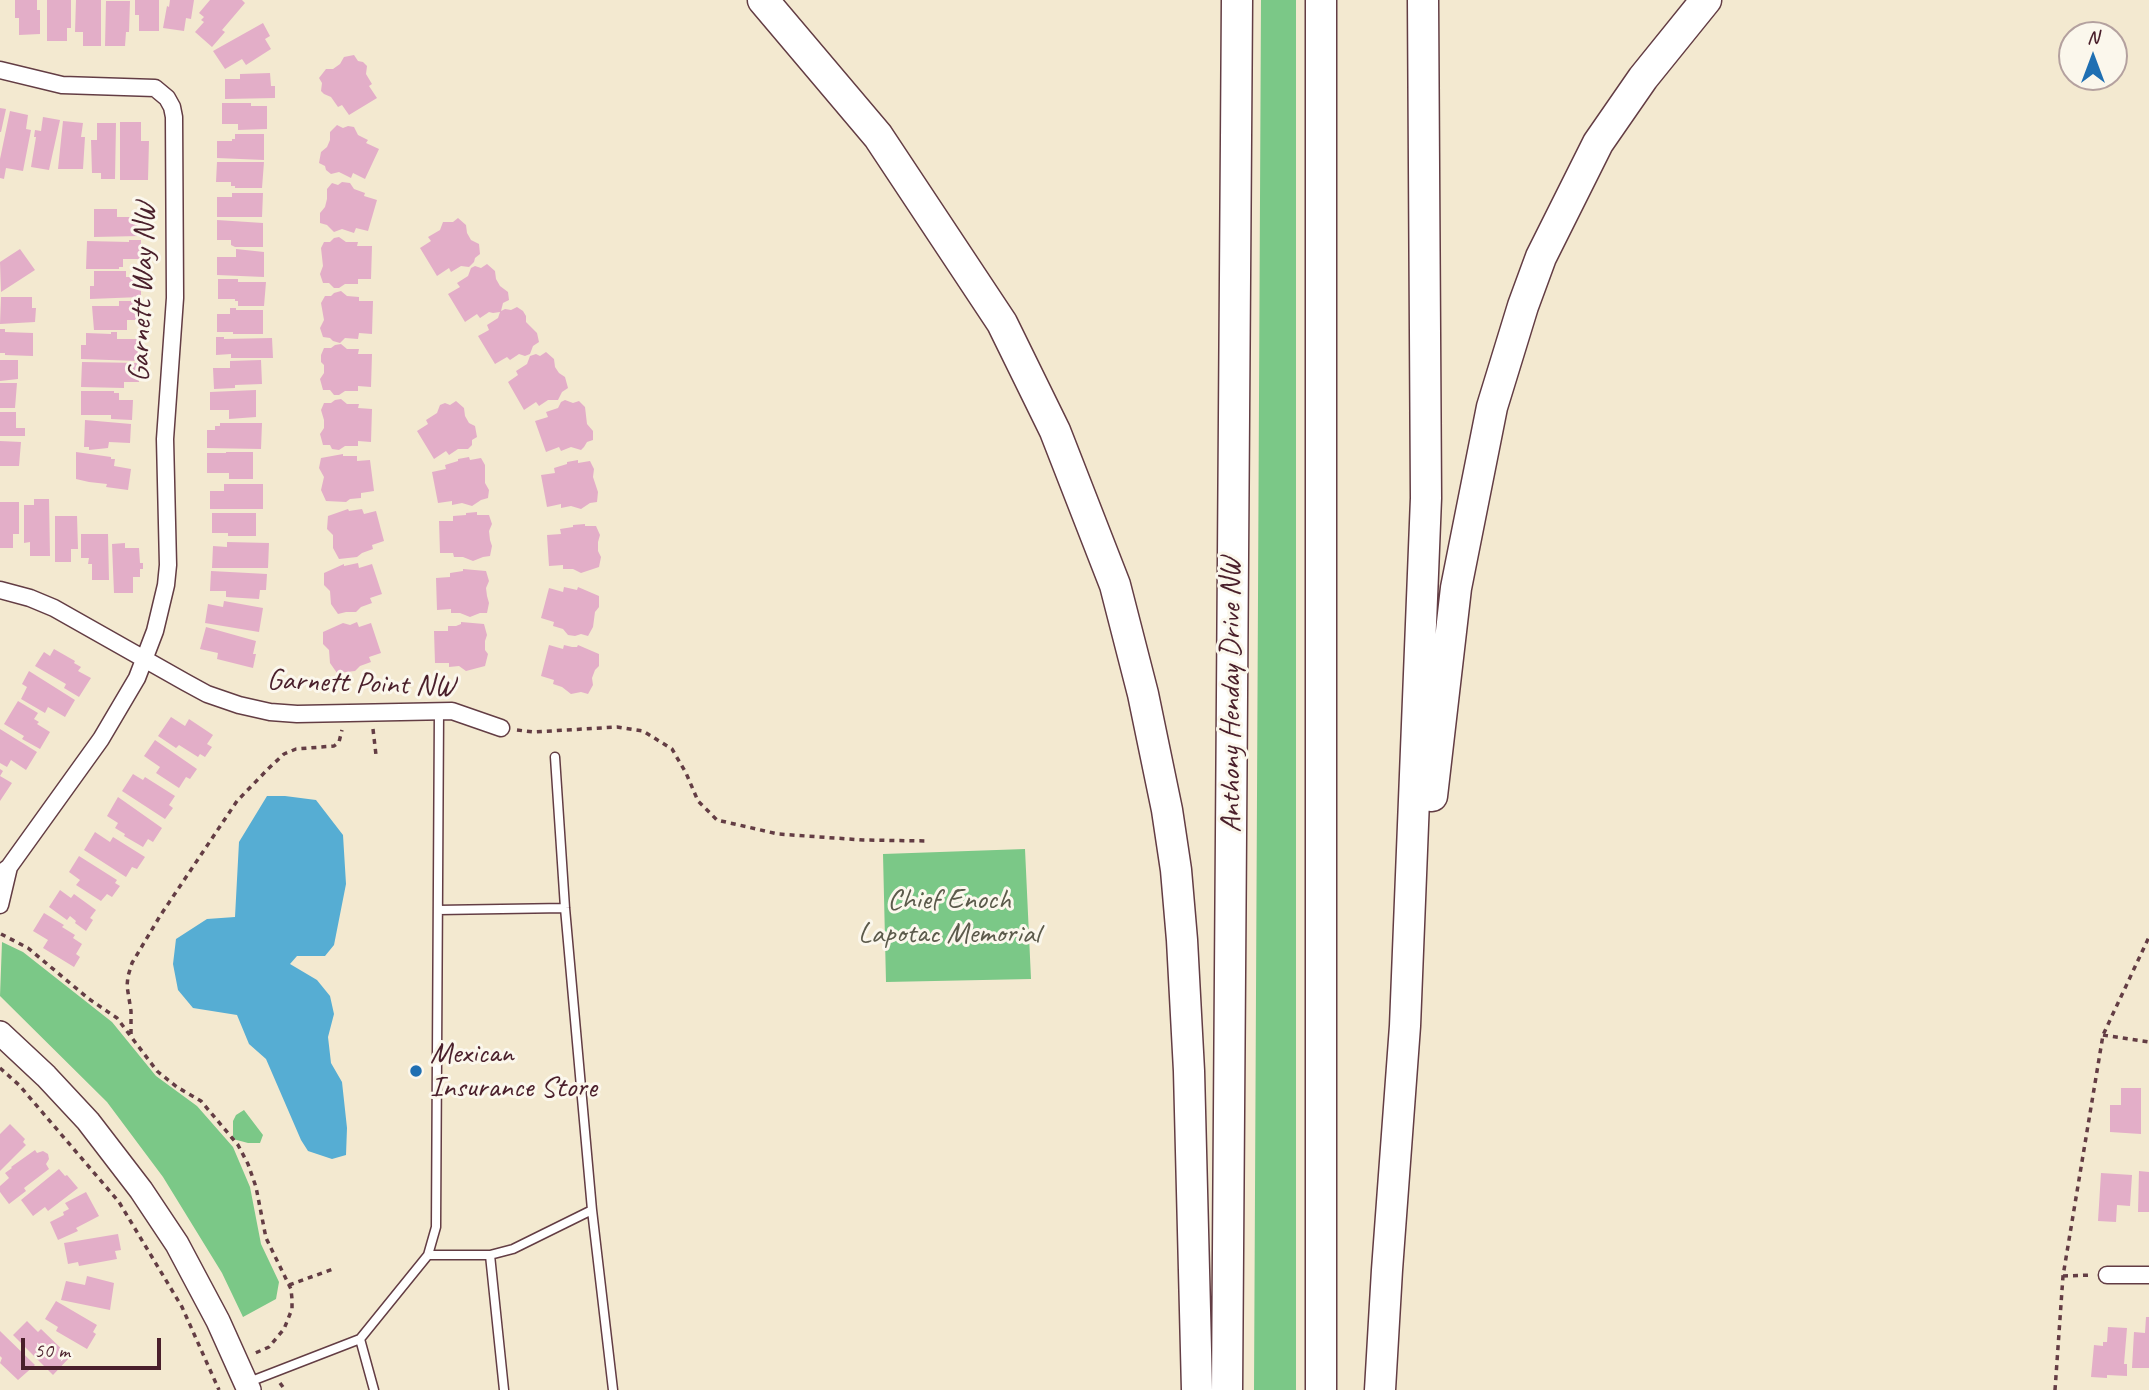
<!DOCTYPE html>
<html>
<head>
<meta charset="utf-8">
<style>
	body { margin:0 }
	#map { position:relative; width:2149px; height:1390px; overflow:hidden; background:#f3e9d0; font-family:Caveat,sans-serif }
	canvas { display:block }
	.north { position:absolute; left:2058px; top:21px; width:70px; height:70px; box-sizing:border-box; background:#fbf7ec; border:2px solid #b4a19f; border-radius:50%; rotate:0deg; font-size:19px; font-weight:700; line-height:28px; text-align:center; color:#4a1f2b }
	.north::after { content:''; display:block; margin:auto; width:24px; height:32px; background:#1f6fb2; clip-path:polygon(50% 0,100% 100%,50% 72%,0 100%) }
	.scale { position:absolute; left:21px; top:1338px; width:140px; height:32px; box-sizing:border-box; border:4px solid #4a1f2b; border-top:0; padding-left:9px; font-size:21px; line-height:24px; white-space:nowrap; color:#4a1f2b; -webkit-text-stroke:5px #fbf7ec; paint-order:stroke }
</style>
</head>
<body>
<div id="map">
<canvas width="2149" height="1390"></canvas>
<div class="north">N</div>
<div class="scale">50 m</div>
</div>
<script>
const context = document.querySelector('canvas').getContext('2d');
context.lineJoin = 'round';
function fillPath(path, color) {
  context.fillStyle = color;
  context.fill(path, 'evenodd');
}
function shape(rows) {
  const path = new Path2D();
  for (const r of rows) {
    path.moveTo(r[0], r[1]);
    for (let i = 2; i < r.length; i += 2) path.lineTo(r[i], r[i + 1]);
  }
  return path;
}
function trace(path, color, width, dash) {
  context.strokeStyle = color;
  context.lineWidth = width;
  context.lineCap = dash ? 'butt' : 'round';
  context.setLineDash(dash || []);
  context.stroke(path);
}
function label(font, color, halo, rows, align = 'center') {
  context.font = font + ' Caveat,sans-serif';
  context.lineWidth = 6;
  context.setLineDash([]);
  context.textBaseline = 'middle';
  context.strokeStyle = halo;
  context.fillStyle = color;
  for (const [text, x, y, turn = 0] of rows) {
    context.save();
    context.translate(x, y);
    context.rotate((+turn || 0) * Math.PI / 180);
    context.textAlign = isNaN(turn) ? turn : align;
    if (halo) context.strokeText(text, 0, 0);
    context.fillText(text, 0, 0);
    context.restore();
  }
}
fillPath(shape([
	[1261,0,1296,0,1296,1390,1254,1390],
	[1025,849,1031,979,886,982,883,854],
	[2,942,23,952,112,1022,156,1076,197,1106,233,1147,250,1187,261,1244,279,1282,276,1299,243,1317,222,1273,163,1177,107,1102,0,996],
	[244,1110,263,1135,260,1143,248,1143,233,1139,233,1121,236,1115]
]), '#7bc887');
fillPath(shape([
	[267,796,285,796,316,800,343,835,346,884,334,945,325,956,297,956,290,964,317,980,330,996,334,1014,328,1037,331,1063,342,1082,347,1128,346,1155,332,1159,308,1151,301,1140,266,1059,249,1044,237,1015,193,1008,178,990,173,964,176,939,207,919,235,917,239,842]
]), '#56add3');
fillPath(shape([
	[15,0,37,0,37,10,40,10,40,34,19,35,19,18,15,18],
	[47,0,71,0,71,28,67,28,67,41,47,41],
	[76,0,101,0,101,46,83,46,83,32,75,32],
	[135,0,159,0,159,31,139,31,139,15,135,15],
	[170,0,194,0,191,19,186,18,184,31,163,28,167,6,169,7],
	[210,0,242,0,245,3,222,30,225,32,212,47,195,32,204,22,201,20,204,17,199,13],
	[106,1,130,1,129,32,126,32,125,46,105,46],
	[263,23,270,36,265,39,271,49,246,65,242,59,225,69,213,51],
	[354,55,358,61,363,62,367,66,366,74,372,84,369,86,377,98,349,115,342,105,338,107,331,97,324,94,321,91,322,83,319,78,326,69,333,69,340,64,344,57],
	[270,73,271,86,275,86,275,98,225,99,225,79,240,79,240,74],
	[222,103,251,103,251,106,267,106,267,129,238,130,238,124,222,124],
	[0,108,6,109,1,132,0,132],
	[10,111,28,115,26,129,31,130,23,171,6,168,4,179,0,178,0,159],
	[43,117,60,120,49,170,31,167,36,137,34,137,35,130,41,131],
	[63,121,83,123,81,137,85,137,83,169,58,169],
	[120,122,141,122,141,141,149,141,148,180,120,180],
	[97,123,116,123,115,179,101,179,101,173,92,173,91,140,97,140],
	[337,125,343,128,348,126,354,127,358,135,368,140,366,143,379,149,365,179,353,173,351,178,339,172,331,174,326,170,325,166,319,163,321,152,327,147,330,140,330,132],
	[235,134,264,134,264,160,217,158,217,141,232,141,232,139,235,139],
	[217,162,264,162,262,188,235,188,235,186,231,186,231,182,216,182],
	[342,182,350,183,354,189,365,193,364,196,377,200,368,231,356,228,354,233,342,229,334,232,327,225,320,223,320,213,325,207,327,199,327,189,332,183,338,185],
	[232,193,263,193,262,217,217,217,217,197,232,197],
	[94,209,117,209,117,217,140,217,140,236,94,237],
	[458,218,466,225,467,233,471,240,479,244,480,254,475,258,474,262,469,267,461,266,451,272,449,268,437,276,420,248,431,241,428,237,440,230,443,222,453,222],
	[217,220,263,223,263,247,235,247,231,245,231,240,217,240],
	[339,237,346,242,358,242,357,246,372,246,371,279,358,279,358,284,345,284,339,288,334,288,329,283,323,283,320,274,323,266,321,248,324,242,330,242,334,238],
	[129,240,141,240,140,259,123,259,123,267,119,267,119,269,86,269,87,241,129,242],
	[20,249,35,270,1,292,0,262],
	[236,249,264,252,264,277,217,275,217,257,236,257],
	[487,264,495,271,496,279,500,286,508,292,509,300,503,303,501,311,505,309,511,310,517,307,523,311,526,316,526,322,537,333,539,342,533,346,530,354,525,356,519,354,510,360,507,357,495,364,478,336,489,330,487,325,498,318,500,312,493,313,489,312,480,318,477,314,465,322,448,294,460,287,457,283,468,276,471,268,475,266,481,268],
	[94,271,126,271,126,277,141,277,141,297,90,299,90,286,94,286],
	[218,279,238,279,238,282,266,282,264,306,238,306,238,301,235,301,235,299,218,299],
	[341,291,347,296,359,297,359,301,373,301,372,334,359,333,358,339,345,338,340,343,333,341,330,338,323,337,320,328,324,320,321,303,325,296,331,296,334,293],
	[1,297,32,297,32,308,36,308,35,322,0,324],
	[119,301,140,301,141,320,127,320,127,330,94,330,92,306,119,306],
	[230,308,236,308,236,310,263,310,263,334,233,334,233,332,217,332,217,314,230,314],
	[0,329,5,329,5,332,33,333,33,356,5,355,5,353,0,353],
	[111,332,117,332,117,339,139,339,138,361,81,359,81,345,86,345,86,333,111,334],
	[216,337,224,337,224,339,272,338,273,358,231,358,231,354,216,355],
	[341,344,347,349,359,349,358,354,372,354,371,387,358,386,358,391,345,391,339,395,334,395,330,390,323,390,320,379,324,373,324,365,321,362,321,355,324,348,331,348,335,345],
	[546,352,554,359,555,367,559,373,565,377,568,388,562,392,558,400,548,400,539,406,536,402,524,410,508,382,518,375,516,371,527,364,530,356,536,354,540,356],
	[0,360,18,360,18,379,0,381],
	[261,360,262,384,235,385,235,388,214,389,213,368,230,368,230,361],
	[82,362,139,363,139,382,124,382,124,388,81,387],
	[0,383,17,383,15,408,0,408],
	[256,390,256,417,229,419,229,410,210,410,210,392],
	[81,391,114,391,114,393,119,393,119,400,133,400,132,420,111,419,111,415,81,415],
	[341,399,347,404,359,404,358,408,372,409,371,442,358,441,358,446,345,446,339,450,332,449,330,445,323,445,320,434,324,428,324,420,321,410,324,403,331,403,335,400],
	[565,400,573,403,579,401,585,407,587,424,593,431,593,440,587,442,584,447,581,450,571,447,561,451,559,447,546,452,535,421,548,417,546,412,558,408,561,402],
	[456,401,464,408,465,416,469,423,475,426,477,437,472,440,472,445,468,449,458,449,449,455,446,451,434,459,417,431,428,424,426,420,437,413,440,405,445,403,450,405],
	[0,412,16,412,16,428,25,428,25,436,0,436],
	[85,420,131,424,130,443,109,442,108,448,89,450,89,447,84,447],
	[220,423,262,423,261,449,207,448,207,430,215,430,215,426,220,426],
	[0,441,21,442,19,466,0,466],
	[76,452,111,457,111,459,115,459,114,466,131,469,128,490,106,487,107,484,89,482,76,479],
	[226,452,253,452,253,479,229,479,229,473,207,473,207,453,226,453],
	[343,454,343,456,357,456,357,461,370,460,374,491,361,493,361,498,350,499,346,502,326,501,321,490,324,477,319,468,321,458],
	[469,457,470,460,481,458,485,465,485,483,489,490,488,498,481,500,472,506,462,503,452,505,452,501,438,503,432,472,446,469,445,465,458,461,458,459],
	[578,460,578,463,590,461,594,469,593,477,598,492,597,502,590,503,581,509,571,506,561,508,561,504,547,507,541,475,555,473,554,468,567,464,567,462],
	[224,484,263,484,263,509,210,509,210,491,224,491],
	[34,499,49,499,50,556,30,556,30,542,24,543,24,505,34,505],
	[0,502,19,502,19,534,13,534,13,548,0,548],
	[348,509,349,511,362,509,364,514,376,511,384,541,372,545,373,549,362,553,357,557,339,559,333,548,333,535,327,529,328,516],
	[477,512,477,515,489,515,492,524,489,531,490,540,492,546,490,556,483,557,473,561,463,557,454,557,453,553,440,553,439,521,453,521,453,516,466,515,466,513],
	[212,513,256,513,256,536,228,536,228,533,212,533],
	[55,516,77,516,78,549,71,549,71,562,55,562],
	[585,524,585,526,596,526,600,535,598,542,598,551,601,557,599,567,581,573,573,569,563,569,563,565,549,566,547,535,561,534,560,529,573,527,573,525],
	[81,534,108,534,109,580,92,580,92,564,88,564,89,558,81,558],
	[227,542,269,543,268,568,212,568,213,546,227,547],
	[125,543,125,548,139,548,140,563,143,563,143,569,140,569,140,577,133,577,133,593,114,593,112,544],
	[358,563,359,568,372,564,382,594,370,598,372,603,361,607,356,612,346,612,338,614,331,604,330,591,324,585,324,573,344,564,344,566],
	[463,569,486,571,489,581,486,588,487,596,489,603,487,613,480,613,470,617,460,613,451,613,451,609,437,610,436,578,450,577,450,573,463,571],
	[211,571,267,574,266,590,260,590,259,599,226,597,226,591,210,591],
	[564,587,577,590,578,587,599,596,599,607,595,612,593,627,588,636,581,634,575,636,568,635,563,629,553,626,554,622,541,618,549,588,563,592],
	[224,601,263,608,259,632,205,623,208,604,223,607],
	[357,622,359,627,371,623,381,653,369,657,371,662,360,666,355,671,337,673,330,663,329,650,323,644,323,632,343,623,350,625],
	[461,622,484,624,487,635,485,641,485,650,488,654,485,666,466,671,459,666,449,667,449,663,435,663,434,631,448,631,448,626,456,626,461,624],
	[206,627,256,641,253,654,256,654,253,668,217,659,218,653,200,649],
	[549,645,563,649,564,645,572,647,577,647,578,645,599,654,599,666,595,670,592,678,593,685,588,694,581,692,571,694,562,687,553,684,554,680,541,676],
	[54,649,75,661,74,663,81,667,78,671,91,678,79,697,64,688,66,684,35,666,44,652,50,656],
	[29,671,75,700,65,717,48,707,45,713,21,699,27,687,22,684],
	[18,701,38,713,34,719,39,722,37,724,50,732,40,749,22,739,24,736,4,724],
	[171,717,185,726,189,719,213,735,207,744,212,747,205,757,200,754,198,757,179,745,176,748,158,736],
	[0,729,37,752,26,770,11,760,7,767,0,763],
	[155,740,197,769,190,779,186,777,179,788,156,773,160,767,144,756],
	[0,769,3,771,0,776,12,783,0,801],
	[133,774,143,780,145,777,175,796,169,805,173,808,165,819,122,791],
	[118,797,162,828,153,842,148,839,143,847,124,836,125,834,115,828,118,823,107,816],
	[95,832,110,842,113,837,145,857,137,869,132,867,126,877,84,850],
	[79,856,117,880,115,883,120,886,112,897,107,894,101,901,76,885,80,880,69,872],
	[60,890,71,898,74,894,96,910,90,918,93,920,86,931,75,923,76,921,70,916,67,920,49,907],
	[44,913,64,925,62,927,75,935,73,938,82,944,76,954,80,957,74,967,43,948,48,940,33,931],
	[2121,1088,2141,1088,2141,1134,2110,1132,2110,1105,2121,1105],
	[10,1124,25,1139,23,1142,26,1145,0,1171,0,1134],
	[35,1150,37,1153,43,1151,48,1154,49,1159,46,1164,49,1169,24,1188,26,1191,9,1204,0,1192,0,1186,9,1178,5,1173,12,1168,11,1167],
	[59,1169,65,1176,67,1175,78,1188,48,1211,45,1207,33,1216,21,1200],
	[2139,1171,2149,1172,2149,1212,2138,1212],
	[2101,1173,2132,1175,2130,1206,2117,1205,2116,1222,2098,1221],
	[86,1192,99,1216,76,1228,78,1231,58,1240,50,1222,64,1215,63,1212,69,1209,65,1203],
	[118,1234,121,1250,115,1251,117,1259,79,1266,78,1262,68,1264,64,1243],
	[87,1276,114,1283,110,1310,61,1300,66,1281,85,1285],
	[56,1301,97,1325,93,1332,96,1334,87,1349,56,1331,58,1327,45,1319],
	[2146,1317,2149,1317,2149,1368,2132,1368,2134,1332,2145,1333],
	[27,1321,38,1332,41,1329,70,1357,53,1375,13,1335],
	[2108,1327,2127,1328,2124,1364,2127,1364,2127,1376,2107,1375,2107,1378,2091,1377,2094,1345,2103,1346,2103,1342,2107,1342],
	[0,1331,35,1365,18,1380,0,1363,2,1358,0,1356]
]), '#e3aec8');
const lane = shape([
	[438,910,565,908],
	[592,1210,613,1390],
	[428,1255,490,1255,513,1249,592,1210,565,908,555,757],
	[490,1255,504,1390],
	[360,1339,374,1390],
	[249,1382,360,1339,428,1255,436,1227,439,711]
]);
const street = shape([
	[0,70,62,85,155,88,167,98,172,107,174,117,175,298,165,439,168,565,166,585,155,631,137,678,101,739,9,867,0,874],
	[0,590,30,598,54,608,185,682,207,694,239,705,270,712,297,714,452,711,501,728],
	[0,905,9,867],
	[2107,1275,2149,1275]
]);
const secondary = shape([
	[0,1033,46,1076,88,1121,141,1190,177,1244,194,1276,218,1321,249,1390]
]);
const highway = shape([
	[763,0,878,136,1002,323,1055,431,1115,585,1143,694,1167,810,1176,870,1182,940,1189,1071,1197,1390],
	[1321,0,1321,1390],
	[1432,796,1456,588,1492,407,1523,306,1541,257,1598,143,1643,78,1706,0],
	[1227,1390,1237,0],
	[1380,1390,1387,1270,1405,1026,1426,498,1423,0]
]);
trace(lane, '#633d44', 11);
trace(street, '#633d44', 19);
trace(secondary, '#633d44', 26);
trace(highway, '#633d44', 33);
trace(shape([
	[373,729,376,755],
	[517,730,533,732,617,727,643,731,672,749,686,773,698,801,717,820,778,834,863,840,928,841],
	[1,934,28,948,89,999,117,1018,157,1071,177,1087,201,1101,238,1145,248,1164,256,1187,266,1238,291,1289,292,1299,292,1309,284,1329,269,1347,253,1354],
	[131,1034,131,1011,127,986,128,976,132,963,160,916,237,801,269,768,284,754,296,749,334,746,339,742,342,730],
	[2103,1035,2149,1042],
	[0,1068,19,1085,119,1202,182,1307,219,1390],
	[2063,1276,2092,1275],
	[289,1285,336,1268],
	[280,1383,285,1390],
	[2055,1390,2063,1276,2103,1035,2149,937]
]), '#633d44', 3.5, [5, 5]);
trace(lane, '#fff', 8);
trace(street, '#fff', 16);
trace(secondary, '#fff', 23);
trace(highway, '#fff', 30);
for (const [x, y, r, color] of [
	[416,1071,7,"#1f6fb2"]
]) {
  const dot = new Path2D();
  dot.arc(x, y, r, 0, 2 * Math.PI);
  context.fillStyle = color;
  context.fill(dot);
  trace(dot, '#fbf7ec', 2.5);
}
label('30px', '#4a1f2b', '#fbf7ec', [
	["Garnett Way NW",143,292,-88],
	["Garnett Point NW",361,684,2],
	["Anthony Henday Drive NW",1231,695,-90]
]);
label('30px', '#5b5a4b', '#fbf7ec', [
	["Chief Enoch",949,900],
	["Lapotac Memorial",949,934]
]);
label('30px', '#4a1f2b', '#fbf7ec', [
	["Mexican",430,1054],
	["Insurance Store",430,1088]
], 'left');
</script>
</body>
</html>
